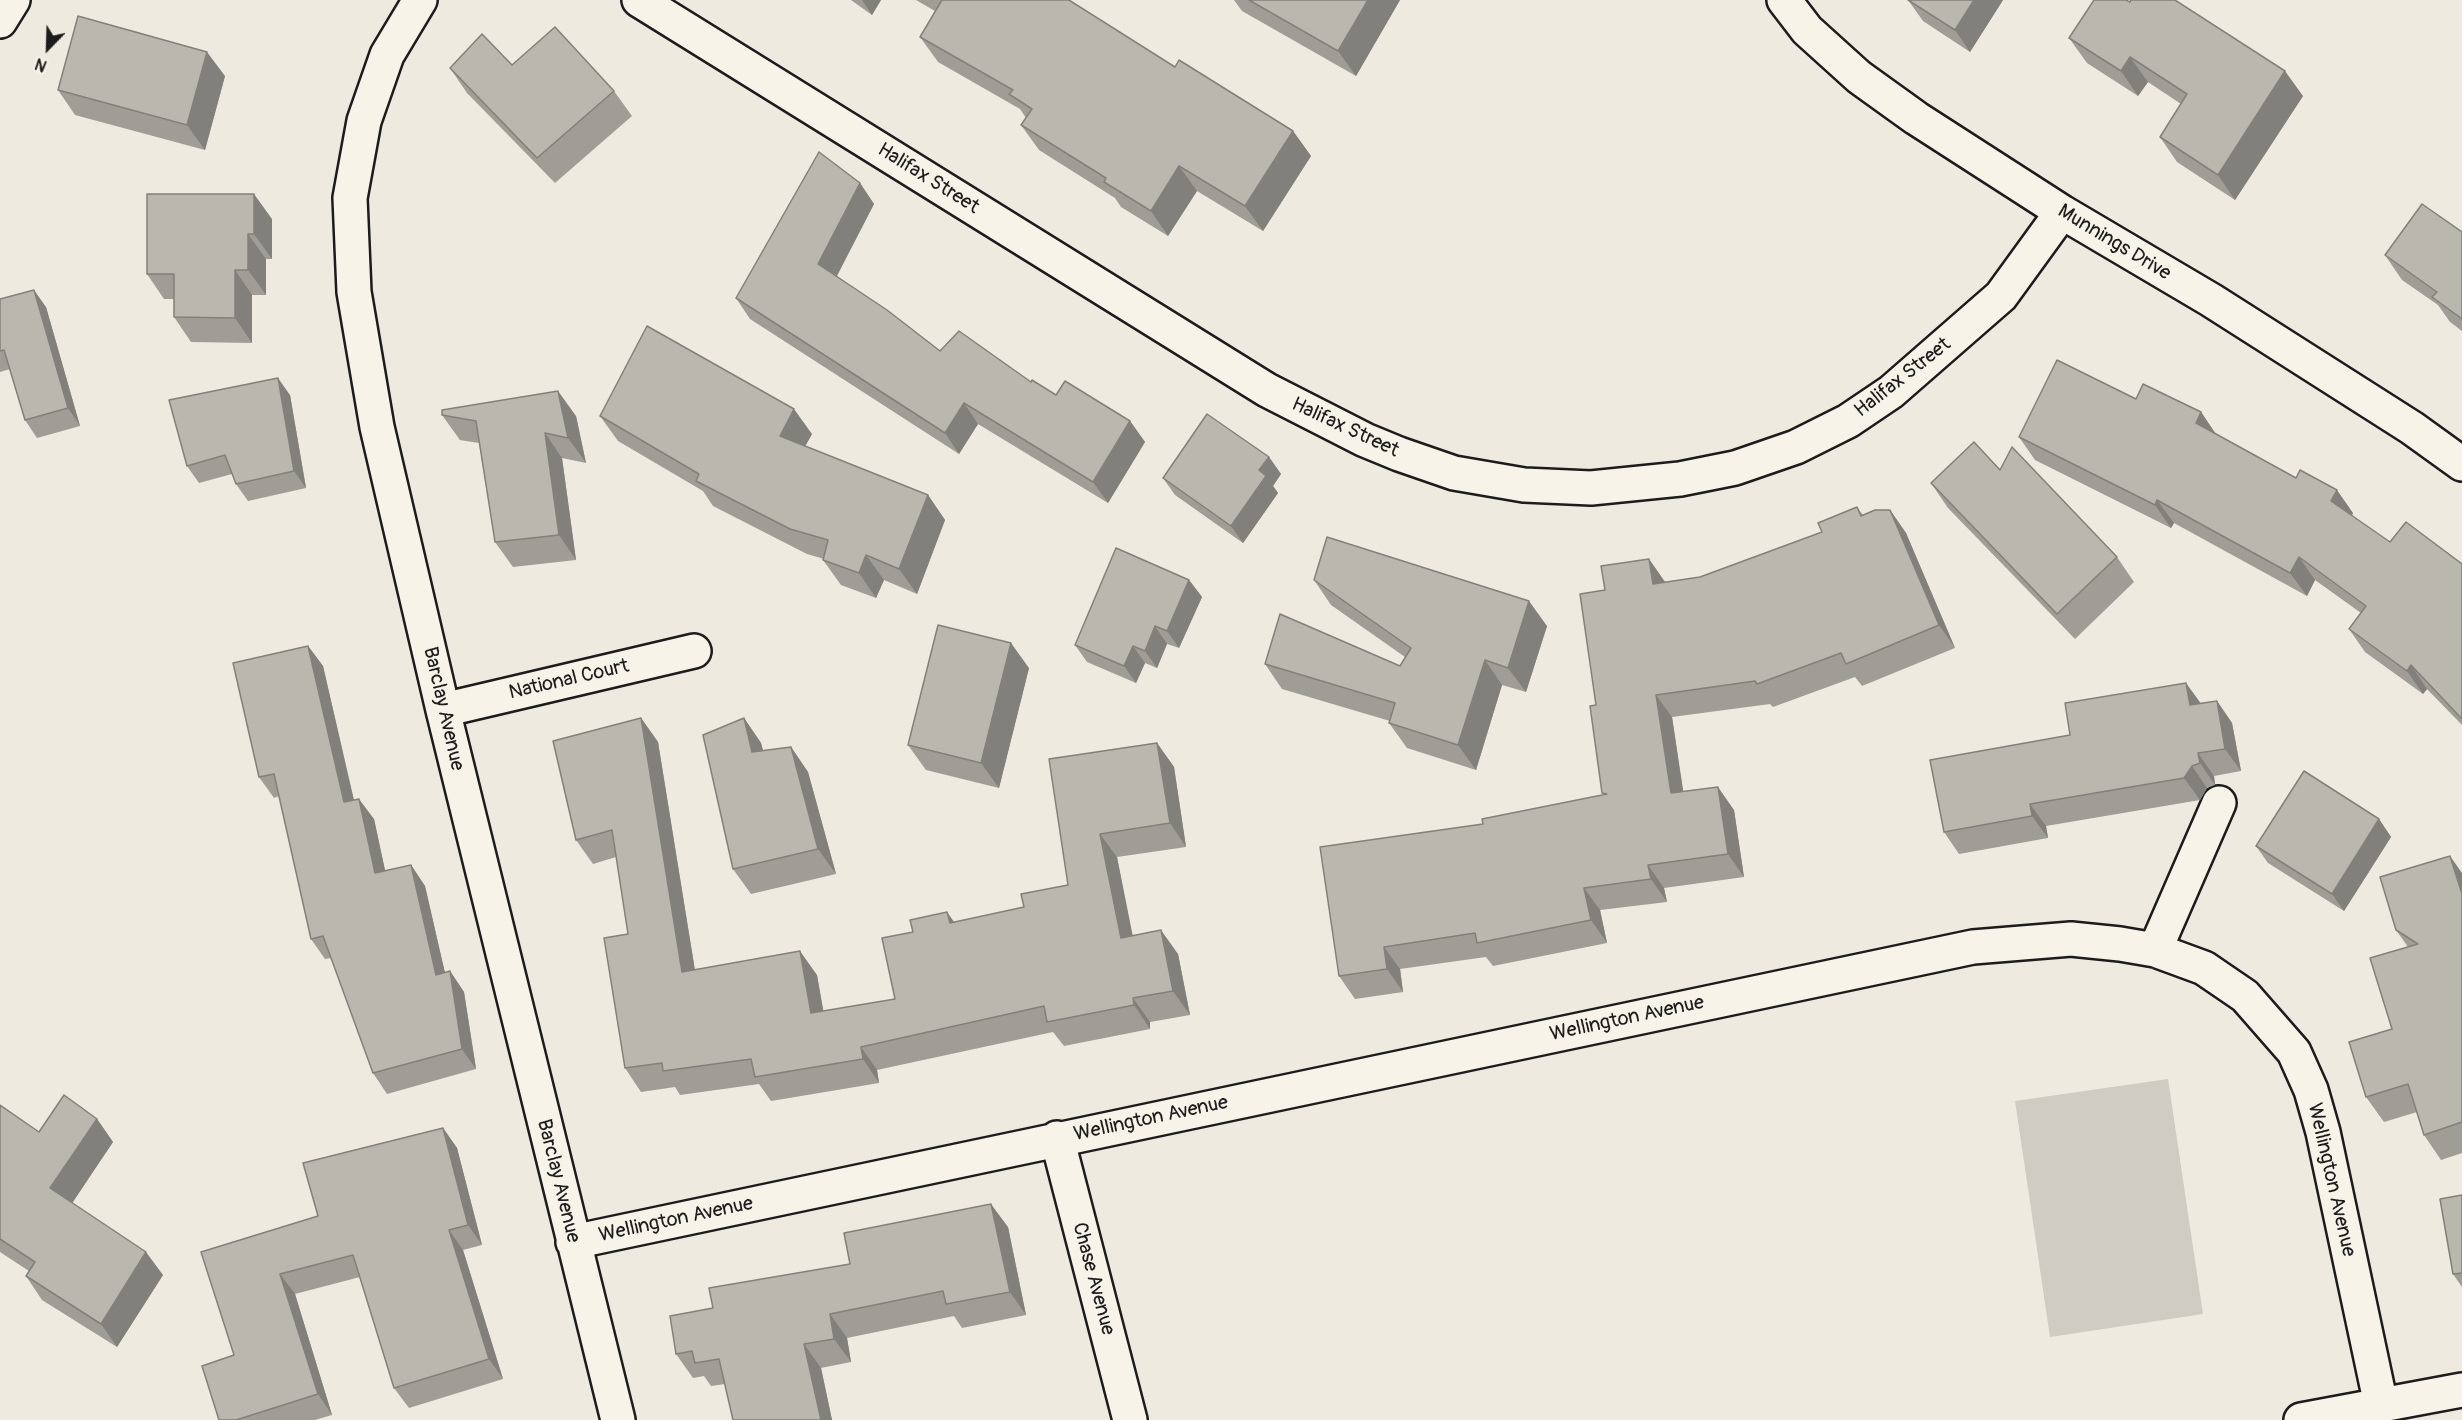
<!DOCTYPE html>
<html>
<head>
<meta charset="utf-8">
<style>
	body { margin:0 }
	#map { position:relative; width:2462px; height:1420px; overflow:hidden; background:#eeeae0; font-family:Pangolin,sans-serif }
	canvas { display:block }
	.north { position:absolute; left:18px; top:18px; width:60px; height:60px; -webkit-text-stroke:4px #f7f3e8; paint-order:stroke; rotate:203deg; font-size:16px; font-weight:700; line-height:24px; text-align:center; color:#1c1c1c }
	.north::after { content:''; display:block; margin:auto; width:21px; height:27px; background:#1c1c1c; clip-path:polygon(50% 0,100% 100%,50% 72%,0 100%) }
</style>
</head>
<body>
<div id="map">
<canvas width="2462" height="1420"></canvas>
<div class="north">N</div>
</div>
<script>
const context = document.querySelector('canvas').getContext('2d');
context.lineJoin = 'round';
function fillPath(path, color) {
  context.fillStyle = color;
  context.fill(path, 'evenodd');
}
function shape(rows) {
  const path = new Path2D();
  for (const r of rows) {
    path.moveTo(r[0], r[1]);
    for (let i = 2; i < r.length; i += 2) path.lineTo(r[i], r[i + 1]);
  }
  return path;
}
function trace(path, color, width, dash) {
  context.strokeStyle = color;
  context.lineWidth = width;
  context.lineCap = dash ? 'butt' : 'round';
  context.setLineDash(dash || []);
  context.stroke(path);
}
function label(font, color, halo, rows, align = 'center') {
  context.font = font + ' Pangolin,sans-serif';
  context.lineWidth = 6;
  context.setLineDash([]);
  context.textBaseline = 'middle';
  context.strokeStyle = halo;
  context.fillStyle = color;
  for (const [text, x, y, turn = 0] of rows) {
    context.save();
    context.translate(x, y);
    context.rotate((+turn || 0) * Math.PI / 180);
    context.textAlign = isNaN(turn) ? turn : align;
    if (halo) context.strokeText(text, 0, 0);
    context.fillText(text, 0, 0);
    context.restore();
  }
}
fillPath(shape([
	[2168,1079,2203,1314,2050,1337,2015,1101]
]), '#cfccc3');
const minor = shape([
	[420,0,387,55,364,121,350,198,354,292,377,427,443,710,618,1420],
	[639,0,1267,390,1365,440,1399,454,1454,473,1524,485,1591,488,1680,479,1735,468,1796,447,1848,421,1891,392,2001,296,2062,212],
	[1784,0,1807,30,1859,77,1916,118,2062,212,2211,300,2412,428,2462,464],
	[443,710,694,651],
	[2155,950,2219,803],
	[1057,1138,1130,1420],
	[573,1242,1973,947,2071,939,2120,944,2155,950,2204,968,2245,996,2294,1052,2311,1090,2323,1132,2381,1405],
	[2301,1420,2462,1390]
]);
const major = shape([
	[0,21,13,0]
]);
trace(minor, '#1c1c1c', 38);
trace(major, '#1c1c1c', 38);
trace(minor, '#f7f3e8', 33);
trace(major, '#f7f3e8', 33);
fillPath(shape([
	[851,0,881,0,872,15],
	[916,0,1069,0,1175,67,1293,131,1311,156,1263,231,1197,191,1168,236,1121,207,1115,198,1039,150,1021,125,1026,118,1020,109,938,62,920,37,935,11],
	[1234,0,1400,0,1356,76,1242,11],
	[1908,0,2003,0,1970,52,1923,21],
	[2069,38,2303,96,2235,200,2177,162,2160,137,2181,104,2148,82,2138,96,2087,63],
	[512,65,614,91,632,116,555,183,467,93,450,68],
	[225,76,205,150,75,115,58,90],
	[860,183,874,204,837,276,940,351,1031,382,1056,395,1130,421,1145,442,1108,503,978,424,959,454,750,319,736,298],
	[272,219,272,259,266,259,266,295,252,295,252,343,191,342,174,317,174,299,164,299,147,274],
	[2462,232,2462,331,2450,322,2438,305,2402,280,2385,255],
	[0,299,46,307,80,426,37,438,25,420,10,369,0,372],
	[290,395,306,488,248,501,236,484,232,474,199,483,187,466],
	[2136,399,2201,412,2216,434,2353,513,2352,516,2390,542,2462,564,2462,725,2427,689,2423,694,2365,652,2349,629,2361,613,2315,580,2307,596,2174,523,2171,528,2035,460,2019,437],
	[442,415,576,416,586,463,562,458,576,560,513,567,495,542,479,443,460,440],
	[600,416,812,434,805,446,928,495,945,520,917,594,884,580,876,598,841,585,823,560,824,559,807,554,713,506,703,491,618,441],
	[1269,457,1281,474,1273,486,1278,493,1243,543,1175,495,1163,478],
	[2000,470,2117,557,2134,582,2075,639,1948,508,1931,483],
	[1857,507,1863,515,1890,510,1906,533,1955,648,1862,686,1855,677,1773,707,1770,704,1672,717,1683,792,1734,810,1744,877,1664,888,1667,902,1600,910,1607,943,1493,966,1486,957,1400,969,1403,992,1355,999,1339,976,1483,824,1604,795,1602,793,1596,705,1605,590,1649,559,1665,582,1700,577,1822,532],
	[1189,580,1202,597,1179,648,1167,644,1157,668,1145,663,1136,683,1087,662,1075,645],
	[1314,580,1547,626,1526,692,1502,685,1476,770,1407,748,1389,723,1390,721,1282,689,1265,664,1400,666,1405,657,1331,605],
	[308,646,323,666,354,800,374,819,385,871,411,865,425,886,445,973,450,971,464,992,476,1069,387,1094,373,1073,331,958,325,959,311,939,279,796,274,798,259,777],
	[1029,668,999,788,926,770,908,745],
	[2217,701,2232,723,2241,771,2214,776,2215,785,2207,788,2200,800,2046,826,2048,838,1959,854,1944,832,2070,735,2200,703],
	[641,718,658,742,695,970,817,975,823,1011,895,999,954,922,1024,907,1068,885,1157,743,1174,767,1186,847,1117,857,1132,936,1178,954,1190,1015,1150,1022,1150,1029,1064,1046,1053,1032,877,1070,879,1083,771,1101,759,1084,680,1095,675,1087,641,1092,625,1068,628,934,616,857,593,864,576,840],
	[744,718,761,743,763,751,791,747,808,772,836,874,751,894,733,869],
	[2379,819,2391,837,2344,911,2268,863,2256,846],
	[2462,873,2462,1153,2441,1160,2424,1135,2417,1112,2384,1122,2366,1097,2392,1029,2408,947,2396,930],
	[0,1105,39,1132,97,1119,113,1142,72,1202,163,1275,117,1347,42,1300,26,1276,29,1271,0,1252],
	[443,1128,457,1148,482,1245,463,1250,503,1379,409,1408,394,1388,360,1277,295,1294,332,1415,315,1420,219,1420,234,1355,201,1252,318,1216],
	[2462,1195,2462,1287,2453,1274],
	[1008,1227,1026,1315,962,1328,954,1316,847,1338,851,1362,821,1368,832,1420,733,1420,725,1384,711,1386,704,1376,693,1378,676,1354,713,1308,850,1264]
]), '#a09d96');
fillPath(shape([
	[862,0,881,0,872,15],
	[1368,0,1400,0,1356,76,1338,51],
	[1974,0,2003,0,1970,52,1955,30],
	[207,52,225,76,205,150,187,125],
	[2130,57,2148,82,2138,96,2121,71],
	[2285,71,2303,96,2235,200,2218,175],
	[1293,131,1311,156,1263,231,1245,206],
	[1179,166,1197,191,1168,236,1151,211],
	[860,183,874,204,832,285,818,264],
	[254,194,272,219,272,259,254,234],
	[248,234,266,259,266,295,248,270],
	[235,270,252,295,252,343,235,318],
	[34,290,46,307,80,426,68,408],
	[278,378,290,395,306,488,294,471],
	[558,391,576,416,586,463,568,438],
	[964,403,978,424,959,454,945,433],
	[794,409,812,434,797,461,780,436],
	[2201,412,2217,436,2196,423],
	[1130,421,1145,442,1108,503,1093,482],
	[545,433,562,458,576,560,559,535],
	[1269,457,1281,474,1273,486,1278,493,1243,543,1231,526,1259,470],
	[2337,490,2353,513,2347,524,2331,501],
	[928,495,945,520,917,594,899,569],
	[2157,500,2174,523,2171,528,2155,505],
	[1890,510,1906,533,1955,648,1939,625],
	[866,555,884,580,876,598,859,573],
	[2299,557,2315,580,2307,596,2290,573],
	[1649,559,1665,582,1653,584],
	[1189,580,1202,597,1179,648,1167,631],
	[1529,601,1547,626,1526,692,1508,668],
	[1155,626,1167,644,1157,668,1145,651],
	[1011,643,1029,668,999,788,981,763],
	[308,646,323,666,359,823,344,802],
	[1133,646,1145,663,1136,683,1124,666],
	[1485,660,1502,685,1476,770,1458,745],
	[2411,665,2427,689,2423,694,2407,671],
	[2186,683,2202,705,2190,705],
	[1656,695,1672,717,1687,816,1671,793],
	[2217,701,2232,723,2241,771,2225,749],
	[641,718,658,742,699,996,682,972],
	[744,718,761,743,770,777,752,752],
	[1157,743,1174,767,1186,847,1170,823],
	[791,747,808,772,836,874,818,849],
	[2198,753,2214,776,2215,785,2200,763],
	[2192,766,2207,788,2200,800,2184,778],
	[1718,787,1734,810,1744,877,1728,854],
	[359,799,374,819,390,893,375,873],
	[2030,804,2046,826,2048,838,2032,816],
	[2379,819,2391,837,2344,911,2332,894],
	[1100,834,1117,857,1138,962,1121,938],
	[2450,856,2462,873,2462,894],
	[411,865,425,886,450,995,436,975],
	[1648,865,1664,888,1667,902,1651,879],
	[1584,888,1600,910,1607,943,1591,920],
	[947,912,964,936,950,923],
	[1161,930,1178,954,1190,1015,1173,991],
	[1384,947,1400,969,1403,992,1387,969],
	[800,951,817,975,828,1037,811,1013],
	[450,971,464,992,476,1069,462,1049],
	[1133,998,1150,1022,1150,1029,1134,1005],
	[861,1047,877,1070,879,1083,863,1059],
	[97,1119,113,1142,67,1211,50,1188],
	[443,1128,457,1148,482,1245,468,1225],
	[991,1204,1008,1227,1026,1315,1010,1292],
	[449,1230,463,1250,503,1379,489,1359],
	[146,1252,163,1275,117,1347,101,1324],
	[280,1274,295,1294,332,1415,318,1394],
	[830,1314,847,1338,851,1362,834,1339],
	[804,1344,821,1368,832,1420,821,1420]
]), '#82807a');
const building = shape([
	[942,0,1069,0,1175,67,1179,60,1293,131,1245,206,1179,166,1151,211,1104,182,1106,178,1021,125,1032,109,1009,94,1013,90,920,37,942,0],
	[1249,0,1368,0,1338,51,1249,0],
	[1908,0,1974,0,1955,30,1908,0],
	[2094,0,2126,0,2130,2,2131,0,2175,0,2285,71,2218,175,2160,137,2187,94,2130,57,2121,71,2069,38,2094,0],
	[78,16,207,52,187,125,58,90,78,16],
	[555,27,614,91,537,158,450,68,482,34,512,65,555,27],
	[819,152,860,183,818,264,887,310,940,351,959,331,1031,382,1032,380,1056,395,1065,381,1130,421,1093,482,964,403,945,433,736,298,819,152],
	[147,194,254,194,254,234,248,234,248,270,235,270,235,318,174,317,174,274,147,274,147,194],
	[2422,204,2462,232,2462,319,2432,297,2437,292,2385,255,2422,204],
	[34,290,68,408,25,420,4,350,0,351,0,299,34,290],
	[647,326,794,409,780,436,928,495,899,569,866,555,859,573,823,560,828,540,790,529,696,481,699,474,600,416,647,326],
	[2057,360,2136,399,2143,384,2201,412,2196,423,2296,478,2300,470,2337,490,2331,501,2390,542,2406,522,2462,564,2462,719,2411,665,2407,671,2349,629,2366,606,2299,557,2290,573,2157,500,2155,505,2019,437,2057,360],
	[278,378,294,471,236,484,225,455,187,466,169,400,278,378],
	[558,391,568,438,545,433,559,535,495,542,476,421,442,415,442,410,558,391],
	[1207,414,1269,457,1259,470,1266,476,1231,526,1163,478,1207,414],
	[1974,442,2000,470,2012,447,2117,557,2057,614,1931,483,1974,442],
	[1857,507,1861,516,1875,510,1890,510,1939,625,1846,664,1841,653,1757,684,1755,681,1656,695,1671,793,1718,787,1728,854,1648,865,1651,879,1584,888,1591,920,1477,943,1475,933,1384,947,1387,969,1339,976,1320,847,1483,824,1482,819,1607,794,1602,793,1590,706,1596,705,1580,594,1605,590,1601,566,1649,559,1653,584,1700,577,1822,532,1818,523,1857,507],
	[1327,537,1529,601,1508,668,1485,660,1458,745,1389,723,1395,703,1265,664,1280,614,1400,666,1411,648,1314,580,1327,537],
	[1116,548,1189,580,1167,631,1155,626,1145,651,1133,646,1124,666,1075,645,1116,548],
	[938,625,1011,643,981,763,908,745,938,625],
	[308,646,344,802,359,799,375,873,411,865,436,975,450,971,462,1049,373,1073,323,936,311,939,274,774,259,777,233,663,308,646],
	[2186,683,2190,705,2217,701,2225,749,2198,753,2200,763,2192,766,2184,778,2030,804,2032,816,1944,832,1930,760,2070,735,2065,703,2186,683],
	[641,718,682,972,800,951,811,1013,895,999,882,938,913,932,910,920,947,912,950,923,1024,907,1021,894,1068,885,1049,759,1157,743,1170,823,1100,834,1121,938,1161,930,1173,991,1133,998,1134,1005,1047,1022,1044,1006,861,1047,863,1059,755,1077,751,1059,663,1071,662,1063,625,1068,604,938,628,934,612,830,576,840,553,741,641,718],
	[744,718,752,752,791,747,818,849,733,869,703,735,744,718],
	[2304,771,2379,819,2332,894,2256,846,2304,771],
	[2450,856,2462,894,2462,1122,2424,1135,2408,1084,2366,1097,2349,1042,2392,1029,2370,958,2418,944,2396,930,2380,877,2450,856],
	[64,1095,97,1119,50,1188,146,1252,101,1324,26,1276,35,1262,0,1239,0,1105,39,1132,64,1095],
	[443,1128,468,1225,449,1230,489,1359,394,1388,353,1255,280,1274,318,1394,236,1420,219,1420,202,1366,234,1355,201,1252,318,1216,303,1163,443,1128],
	[2462,1195,2462,1273,2453,1274,2440,1199,2462,1195],
	[991,1204,1010,1292,946,1304,943,1291,830,1314,834,1339,804,1344,821,1420,733,1420,719,1359,695,1363,692,1351,676,1354,670,1316,713,1308,709,1288,850,1264,844,1233,991,1204]
]);
fillPath(building, '#bab7af');
trace(building, '#82807a', 1.5);
label('20px', '#1c1c1c', '#f7f3e8', [
	["Halifax Street",928,179,32],
	["Munnings Drive",2114,243,31],
	["Halifax Street",1903,378,-38],
	["Halifax Street",1345,428,25],
	["National Court",569,680,-13],
	["Barclay Avenue",443,709,77],
	["Wellington Avenue",1627,1019,-12],
	["Wellington Avenue",1151,1119,-12],
	["Wellington Avenue",2331,1180,77],
	["Barclay Avenue",558,1181,76],
	["Wellington Avenue",676,1220,-12],
	["Chase Avenue",1093,1279,75]
]);
</script>
</body>
</html>
